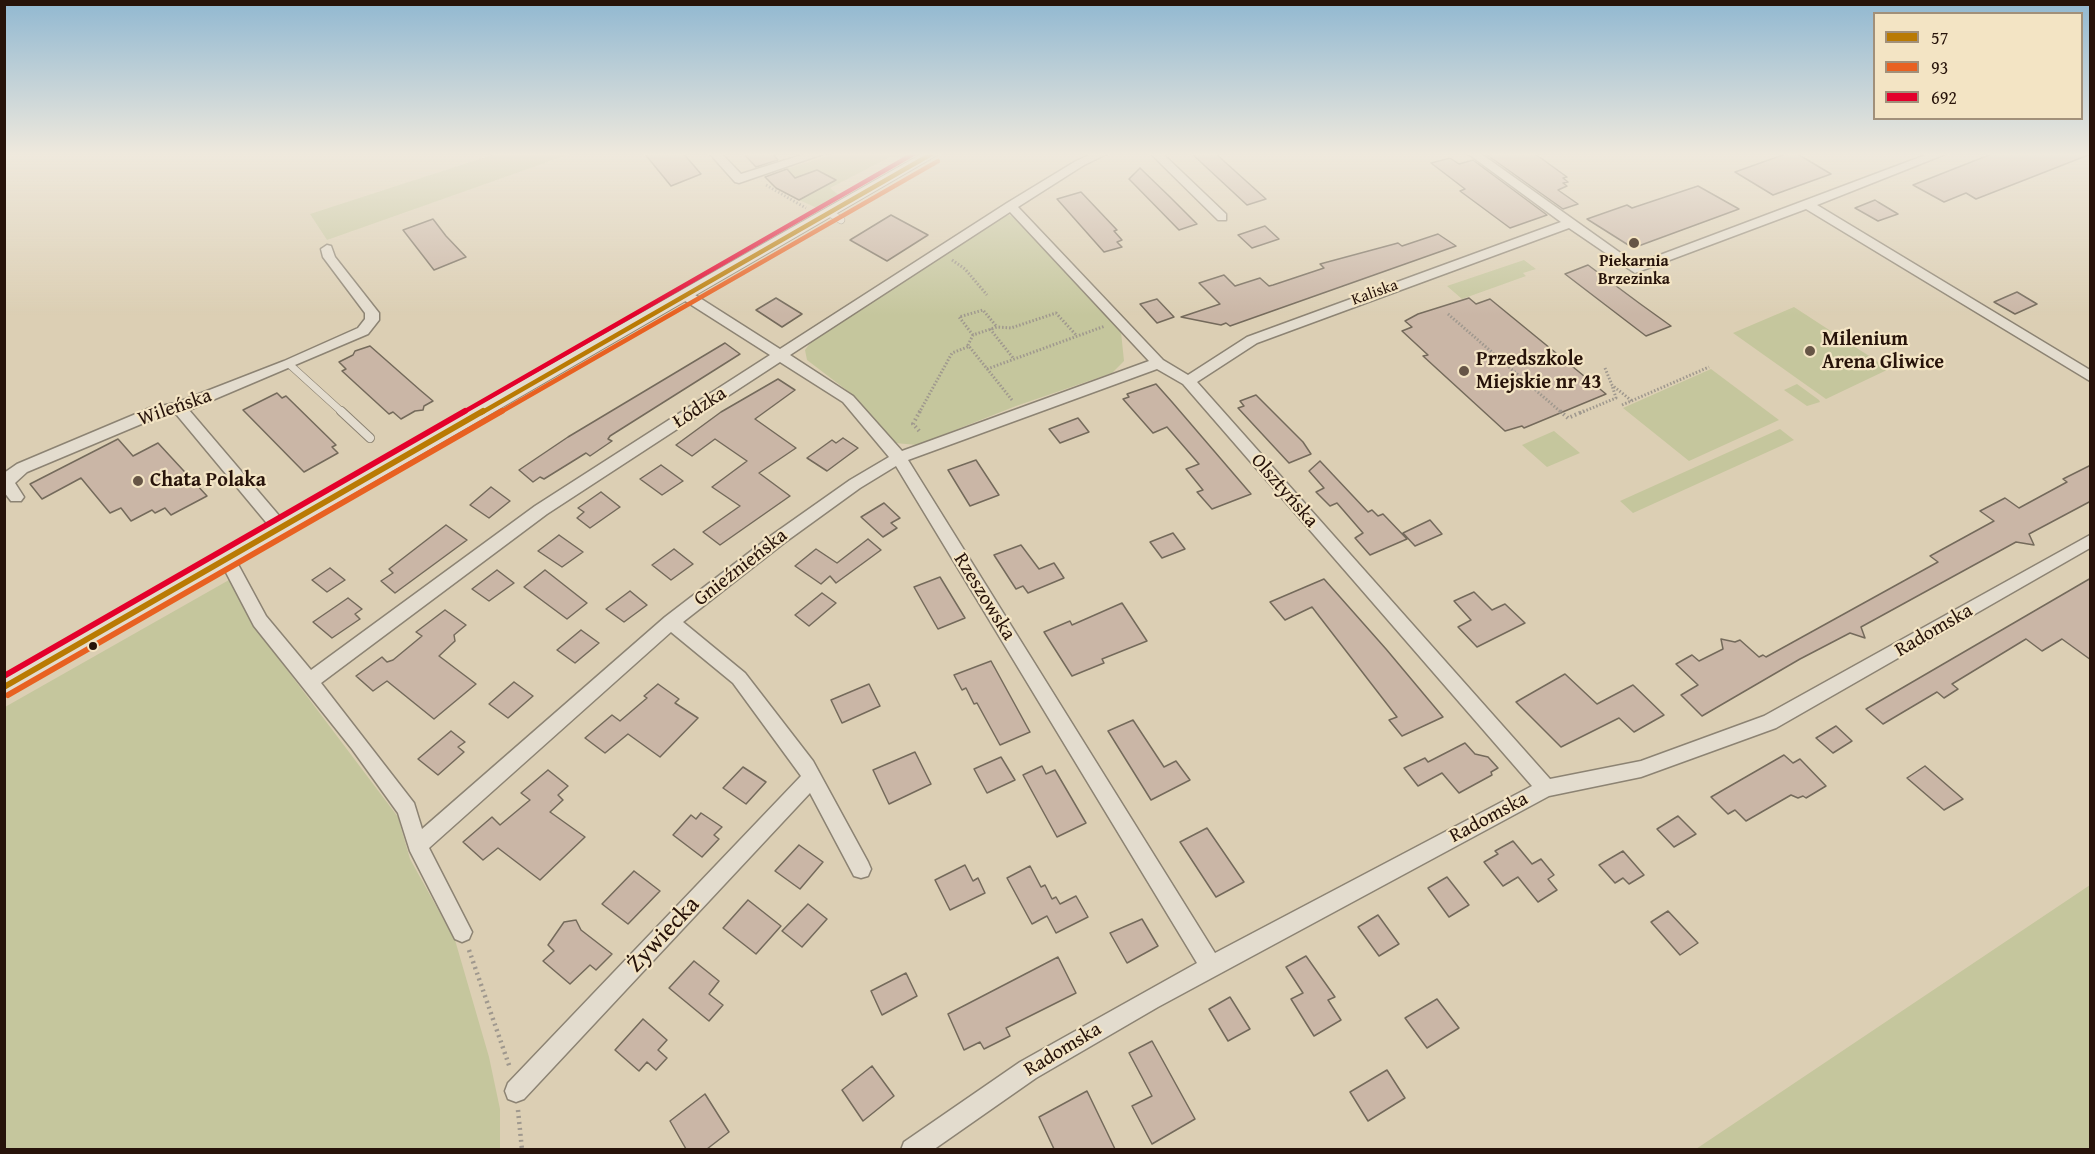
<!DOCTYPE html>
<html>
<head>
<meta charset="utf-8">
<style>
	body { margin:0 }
	#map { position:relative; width:2095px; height:1154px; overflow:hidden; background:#dccfb4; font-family:"Gentium Book Plus",serif }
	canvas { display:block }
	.frame { position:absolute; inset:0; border:6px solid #27130a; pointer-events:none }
	.legend { position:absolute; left:1873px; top:12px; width:210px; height:108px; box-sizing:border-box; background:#f3e4c4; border:2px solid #a1907a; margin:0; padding:8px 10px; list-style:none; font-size:18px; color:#27130a }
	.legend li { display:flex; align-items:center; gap:12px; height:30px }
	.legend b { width:30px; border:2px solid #a1907a }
</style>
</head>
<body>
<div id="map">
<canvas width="2095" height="1154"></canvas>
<div class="frame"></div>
<ul class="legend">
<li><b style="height:8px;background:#b97a03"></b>57</li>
<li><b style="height:8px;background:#e86121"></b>93</li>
<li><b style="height:8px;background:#e4002b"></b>692</li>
</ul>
</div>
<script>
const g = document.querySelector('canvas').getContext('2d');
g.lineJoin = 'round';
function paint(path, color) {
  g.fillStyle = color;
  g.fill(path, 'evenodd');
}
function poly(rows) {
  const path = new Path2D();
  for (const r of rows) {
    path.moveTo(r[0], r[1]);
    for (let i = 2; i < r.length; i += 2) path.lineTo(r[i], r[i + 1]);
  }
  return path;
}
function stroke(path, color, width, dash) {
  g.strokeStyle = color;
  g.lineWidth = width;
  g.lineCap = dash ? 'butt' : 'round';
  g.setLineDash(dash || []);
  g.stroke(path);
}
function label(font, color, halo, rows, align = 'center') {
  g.font = font + ' "Gentium Book Plus",serif';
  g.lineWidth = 4.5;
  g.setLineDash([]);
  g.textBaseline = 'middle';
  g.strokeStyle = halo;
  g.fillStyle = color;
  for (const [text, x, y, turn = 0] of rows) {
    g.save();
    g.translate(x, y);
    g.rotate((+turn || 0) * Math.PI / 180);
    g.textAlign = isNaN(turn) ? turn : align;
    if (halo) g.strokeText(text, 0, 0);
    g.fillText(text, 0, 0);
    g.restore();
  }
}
const green = poly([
	[498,153,573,153,327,240,310,214],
	[837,153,911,153,904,158,890,157,830,188,840,196,817,208,799,200,834,181,817,170,771,186,770,176,779,171],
	[1009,215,1017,218,1121,332,1124,361,1112,373,1016,406,917,445,895,443,853,395,807,360,805,350,811,342,1002,217],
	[1524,260,1536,269,1523,273,1526,276,1462,299,1447,286],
	[1794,307,1889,369,1826,399,1733,333],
	[1711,369,1779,420,1689,461,1623,408],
	[1797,384,1819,400,1820,402,1807,406,1784,390],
	[1780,429,1794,440,1633,513,1620,501],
	[1554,431,1580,453,1547,467,1522,445],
	[229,580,251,622,398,817,410,859,455,940,489,1057,500,1109,500,1149,5,1150,5,707],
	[2090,885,2090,1149,1696,1149]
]);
const building = poly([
	[644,153,683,153,701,174,671,186,644,153],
	[743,153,772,153,778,160,756,167,743,153],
	[1191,153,1215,153,1266,199,1247,205,1191,153],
	[1493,153,1534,153,1567,177,1563,178,1568,182,1563,183,1567,186,1558,190,1578,204,1563,209,1487,155,1493,153],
	[1788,153,1796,153,1831,174,1773,195,1735,172,1788,153],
	[1994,153,2090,153,2091,154,1976,199,1966,193,1944,202,1913,185,1994,153],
	[1450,158,1459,164,1473,160,1547,215,1510,228,1460,191,1465,189,1431,163,1450,158],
	[1140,168,1170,197,1197,224,1179,230,1129,179,1140,168],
	[787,169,795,178,817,170,836,180,799,200,776,188,765,177,787,169],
	[1698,186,1739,209,1633,248,1587,219,1627,205,1632,208,1698,186],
	[1081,192,1117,230,1114,231,1122,240,1117,242,1122,247,1104,252,1057,199,1081,192],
	[1875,200,1878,202,1898,214,1878,221,1855,208,1875,200],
	[891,215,928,235,887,261,850,240,891,215],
	[433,219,446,236,466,257,434,270,403,230,433,219],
	[1265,226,1279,239,1252,248,1238,235,1265,226],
	[1438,234,1456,246,1230,326,1226,323,1221,325,1181,317,1220,304,1199,283,1224,275,1235,286,1260,278,1269,286,1273,285,1324,268,1320,264,1398,243,1402,246,1438,234],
	[1588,265,1639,303,1671,326,1646,336,1565,274,1588,265],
	[2017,292,2037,304,2015,314,1994,302,2017,292],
	[776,298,802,314,782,327,756,310,776,298],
	[1469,298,1476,304,1490,299,1606,394,1524,428,1522,426,1505,431,1423,356,1428,355,1402,331,1412,327,1405,321,1418,314,1469,298],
	[1157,299,1174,317,1157,323,1140,304,1157,299],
	[725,343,740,354,610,436,608,439,612,441,590,456,586,453,544,479,540,477,533,482,519,470,568,437,725,343],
	[370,346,420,390,433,401,424,406,423,410,415,411,401,419,393,412,389,414,342,371,346,369,339,362,353,355,355,351,370,346],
	[778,379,795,390,755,419,796,448,759,473,790,496,720,545,703,532,740,506,712,487,747,461,715,439,692,456,676,445,721,412,778,379],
	[1156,384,1172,402,1251,494,1212,509,1197,492,1203,490,1186,469,1199,464,1167,427,1153,433,1123,399,1129,397,1127,394,1156,384],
	[277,393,282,398,286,396,336,445,332,447,338,453,304,472,243,410,277,393],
	[1256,395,1303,442,1311,454,1289,463,1238,408,1244,406,1240,401,1256,395],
	[1078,418,1089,432,1060,443,1049,429,1078,418],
	[843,438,858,448,827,471,807,458,832,440,836,443,843,438],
	[118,439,133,456,158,443,207,496,171,515,165,508,155,513,152,510,131,521,121,508,110,513,81,478,42,499,30,484,118,439],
	[976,460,999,495,970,506,948,470,976,460],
	[1320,461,1368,512,1372,510,1378,516,1383,514,1407,539,1370,555,1355,538,1363,533,1337,503,1330,506,1316,492,1324,488,1309,471,1320,461],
	[661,465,683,481,662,495,640,479,661,465],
	[2091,465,2091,501,2029,534,2034,545,2016,542,1861,627,1865,638,1850,633,1800,659,1702,716,1681,695,1698,685,1676,664,1692,655,1699,661,1723,649,1721,639,1735,642,1740,640,1759,657,1763,655,1766,657,1938,562,1930,556,1994,521,1980,511,2005,498,2019,508,2067,482,2063,479,2091,465],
	[491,487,510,501,489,518,470,505,491,487],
	[601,492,620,507,590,528,577,518,584,512,578,508,601,492],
	[884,503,900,518,891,523,897,528,883,537,861,517,884,503],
	[1430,520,1442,534,1415,546,1403,533,1430,520],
	[446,525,467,540,395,593,381,581,393,573,389,569,446,525],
	[1173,533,1185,549,1162,558,1150,542,1173,533],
	[559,535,583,552,562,567,538,551,559,535],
	[868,539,881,550,836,583,830,576,821,584,795,566,816,549,837,563,868,539],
	[1021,545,1039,569,1054,563,1064,578,1028,593,1023,586,1016,589,994,555,1021,545],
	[674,549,693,564,671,580,652,565,674,549],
	[330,568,345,580,327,592,312,580,330,568],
	[497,570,514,583,489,601,472,589,497,570],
	[545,570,587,603,567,619,524,587,545,570],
	[940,577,965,618,938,629,914,587,940,577],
	[2091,578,2091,660,2062,639,2042,651,2026,639,1952,684,1958,689,1944,698,1937,692,1883,724,1866,709,2091,578],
	[1324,579,1386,649,1443,717,1402,736,1389,720,1397,717,1312,607,1285,620,1270,602,1324,579],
	[630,591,647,605,624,622,606,609,630,591],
	[1474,592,1492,610,1505,604,1525,623,1477,647,1458,627,1471,620,1454,601,1474,592],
	[822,593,836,603,809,626,795,615,822,593],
	[348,598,362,609,355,614,360,619,332,638,313,622,348,598],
	[1122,603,1147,641,1102,659,1104,663,1072,676,1044,632,1070,621,1072,625,1122,603],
	[445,610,466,625,454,635,455,641,439,656,476,684,434,719,387,681,373,691,356,676,382,657,387,662,393,660,422,636,416,632,445,610],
	[581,630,599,643,575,663,557,650,581,630],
	[991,661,1030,732,1000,745,977,703,974,704,966,688,962,690,954,675,991,661],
	[1565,674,1597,704,1633,685,1664,715,1634,732,1619,718,1561,747,1516,702,1565,674],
	[514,682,533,696,508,718,489,704,514,682],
	[658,684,679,699,675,703,698,718,660,757,628,734,605,753,585,738,612,715,620,721,647,698,644,696,658,684],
	[869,684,880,706,842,723,831,700,869,684],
	[1133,720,1164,767,1176,761,1190,780,1151,800,1108,731,1133,720],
	[1836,726,1852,741,1833,753,1816,738,1836,726],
	[451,731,465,742,458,747,464,752,438,775,418,759,451,731],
	[1465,743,1475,754,1488,757,1498,768,1491,772,1492,775,1459,793,1442,773,1418,786,1404,768,1425,758,1428,762,1465,743],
	[915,752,931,784,889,804,873,770,915,752],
	[1784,755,1793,763,1800,759,1826,786,1806,798,1803,796,1798,798,1791,795,1746,821,1735,810,1728,814,1711,797,1784,755],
	[1001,757,1015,780,987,793,974,769,1001,757],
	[1042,766,1046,774,1055,770,1086,823,1057,837,1023,775,1042,766],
	[1925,766,1963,799,1944,810,1907,778,1925,766],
	[743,767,766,782,746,804,723,788,743,767],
	[548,770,568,786,558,795,563,800,550,812,585,837,540,880,498,848,483,860,463,842,492,817,500,825,530,800,521,793,548,770],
	[701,813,722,827,714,835,719,839,702,857,673,835,691,815,696,819,701,813],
	[1678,816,1696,834,1674,847,1657,829,1678,816],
	[1207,828,1244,882,1216,897,1180,842,1207,828],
	[1513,841,1532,864,1541,859,1554,875,1548,879,1557,890,1538,902,1518,877,1503,886,1484,862,1498,854,1495,851,1513,841],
	[799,845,823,862,800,889,775,871,799,845],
	[1623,851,1644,875,1629,884,1623,878,1615,883,1599,865,1623,851],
	[965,865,973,881,978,878,985,893,950,910,935,880,965,865],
	[1030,866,1041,887,1045,885,1052,899,1056,897,1060,904,1076,896,1088,917,1056,933,1047,916,1032,924,1007,878,1030,866],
	[634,871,660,891,628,924,602,904,634,871],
	[1447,877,1469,905,1449,917,1428,888,1447,877],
	[748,900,781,926,756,954,723,928,748,900],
	[808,904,827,919,802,947,782,931,808,904],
	[1668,911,1698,943,1680,955,1651,922,1668,911],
	[1378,915,1399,944,1379,956,1358,927,1378,915],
	[1142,919,1158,946,1127,963,1110,933,1142,919],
	[576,920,581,930,612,954,596,970,590,965,570,984,543,961,554,951,548,945,564,922,576,920],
	[1306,956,1335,997,1328,1000,1341,1020,1314,1036,1291,999,1303,993,1286,967,1306,956],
	[1058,957,1076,993,1006,1028,1010,1036,984,1049,980,1042,964,1050,948,1014,1058,957],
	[694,961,719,981,709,994,723,1005,709,1021,669,988,694,961],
	[906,973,917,996,882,1015,871,991,906,973],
	[1230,997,1250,1029,1228,1041,1209,1009,1230,997],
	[1437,999,1459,1028,1427,1048,1405,1018,1437,999],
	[643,1019,667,1040,658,1050,667,1058,656,1070,647,1062,639,1071,615,1050,643,1019],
	[1152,1041,1195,1119,1152,1144,1132,1106,1152,1096,1129,1053,1152,1041],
	[872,1066,894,1096,863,1121,842,1090,872,1066],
	[1387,1070,1405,1098,1368,1121,1350,1092,1387,1070],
	[1087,1091,1115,1149,1054,1149,1039,1117,1087,1091],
	[705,1094,729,1132,707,1149,686,1149,670,1121,705,1094]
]);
const pathFar2 = poly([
	[766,185,806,208],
	[952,260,965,269,987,295],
	[1448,314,1562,413],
	[990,329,1014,359],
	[973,335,959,317,983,310,997,327],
	[1605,368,1612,385,1632,401],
	[987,369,1105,326],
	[1012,400,968,345,973,335,997,327,1011,328,1056,313,1077,336],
	[1622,405,1709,367],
	[919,413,952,353,970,346],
	[1580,413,1616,398,1612,385]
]);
const pathFar1 = poly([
	[920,411,913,424,921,433],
	[1560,411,1568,418,1584,411]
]);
const path = poly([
	[469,950,510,1068],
	[518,1110,522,1150]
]);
const serviceFar1 = poly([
	[830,213,841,220],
	[289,364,343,413]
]);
const service = poly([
	[341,411,370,438]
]);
const minor = poly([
	[709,153,721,153,741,174,808,153,826,153,739,183,735,182,709,153],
	[1093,153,1109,153,1084,165,1018,207,1163,360,1188,375,1247,337,1561,222,1467,153,1480,153,1636,264,1931,153,1948,153,1817,205,2090,370,2090,381,1806,209,1635,273,1569,228,1257,343,1197,382,1550,779,1641,761,1764,716,2090,535,2090,548,1776,728,1641,777,1549,796,1158,1007,1036,1078,933,1150,901,1150,904,1142,1020,1062,1197,963,896,466,860,488,784,543,683,622,745,673,813,761,868,862,871,869,868,876,861,878,854,876,810,793,524,1099,516,1102,508,1099,505,1091,508,1083,801,776,733,683,671,632,429,848,472,932,469,939,462,942,455,939,410,851,398,813,352,749,254,626,219,559,221,555,233,555,266,616,311,670,535,506,770,355,682,299,682,293,692,293,780,349,1007,203,1076,161,1093,153],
	[1010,212,1149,361,902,451,853,396,790,355,1010,212],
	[780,362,843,402,889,457,850,480,772,535,665,617,422,829,414,803,321,683,547,514,780,362],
	[1157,369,1183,384,1532,786,1215,953,908,460,1157,369],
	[1150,153,1162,153,1226,214,1226,220,1218,220,1150,153],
	[327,245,331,246,335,257,379,313,379,320,368,334,189,410,287,525,289,529,287,533,275,533,176,414,158,417,27,472,15,483,24,497,21,501,11,501,4,492,4,473,17,464,150,408,176,403,284,361,358,328,365,319,365,313,323,257,321,249,327,245]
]);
const tertiary = poly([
	[923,153,941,153,4,696,4,675,923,153]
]);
const bus1Far1 = poly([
	[481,413,933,153]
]);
const bus1 = poly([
	[4,687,483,411]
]);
const bus2Far1 = poly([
	[499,413,938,161]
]);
const bus2 = poly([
	[8,695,502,411]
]);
const bus3Far1 = poly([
	[462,413,915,153]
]);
const bus3 = poly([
	[4,676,465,411]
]);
const markers = [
	[1634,243,6,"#665546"],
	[1810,351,6,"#665546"],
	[1464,371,6,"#665546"],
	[138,481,6,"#665546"],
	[93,646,5,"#27130a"]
];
const farPoinames = [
	["Piekarnia",1634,262],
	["Brzezinka",1634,280]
];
const farStreetnames = [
	["Kaliska",1375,293,-20]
];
const poiNames = [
	["Milenium",1822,340],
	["Arena Gliwice",1822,363],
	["Przedszkole",1476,360],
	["Miejskie nr 43",1476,383],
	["Chata Polaka",150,481]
];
const streetNames = [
	["Wileńska",175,408,-19],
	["Łódzka",700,408,-33],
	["Olsztyńska",1284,491,49],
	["Gnieźnieńska",741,568,-38],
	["Rzeszowska",984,597,58],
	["Radomska",1934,631,-30],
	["Radomska",1489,818,-28],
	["Radomska",1063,1050,-31]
];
const nearStreetnames = [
	["Żywiecka",664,935,-47]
];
paint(green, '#c5c69d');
paint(building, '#cab6a6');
stroke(building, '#746a5b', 1.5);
stroke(serviceFar1, '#8c8373', 8);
stroke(service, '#8c8373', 10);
stroke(minor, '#8c8373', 3);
stroke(tertiary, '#8c8373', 2);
stroke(pathFar2, '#9f988e', 3, [1.5, 2]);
stroke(pathFar1, '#9f988e', 4, [1.5, 3]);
stroke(path, '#9f988e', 4.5, [2, 4]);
stroke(serviceFar1, '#e3dcce', 7);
stroke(service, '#e3dcce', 8);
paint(minor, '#e3dcce');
paint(tertiary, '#e3dcce');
stroke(bus1Far1, '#b97a03', 4.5);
stroke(bus1, '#b97a03', 6);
stroke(bus2Far1, '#e86121', 4.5);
stroke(bus2, '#e86121', 6);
stroke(bus3Far1, '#e4002b', 4.5);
stroke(bus3, '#e4002b', 6);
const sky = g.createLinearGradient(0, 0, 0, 315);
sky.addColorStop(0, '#91b8d1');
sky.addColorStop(0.49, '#efe9dd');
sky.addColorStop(1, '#efe9dd00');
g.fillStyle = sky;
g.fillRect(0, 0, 2095, 315);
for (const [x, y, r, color] of markers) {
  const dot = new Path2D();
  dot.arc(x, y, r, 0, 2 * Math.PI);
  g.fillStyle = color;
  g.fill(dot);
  stroke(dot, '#f3e4c4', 2);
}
label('bold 16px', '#27130a', '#f3e4c4', farPoinames);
label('16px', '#27130a', '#f3e4c4', farStreetnames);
label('bold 20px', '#27130a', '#f3e4c4', poiNames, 'left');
label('20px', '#27130a', '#f3e4c4', streetNames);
label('24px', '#27130a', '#f3e4c4', nearStreetnames);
</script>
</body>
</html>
